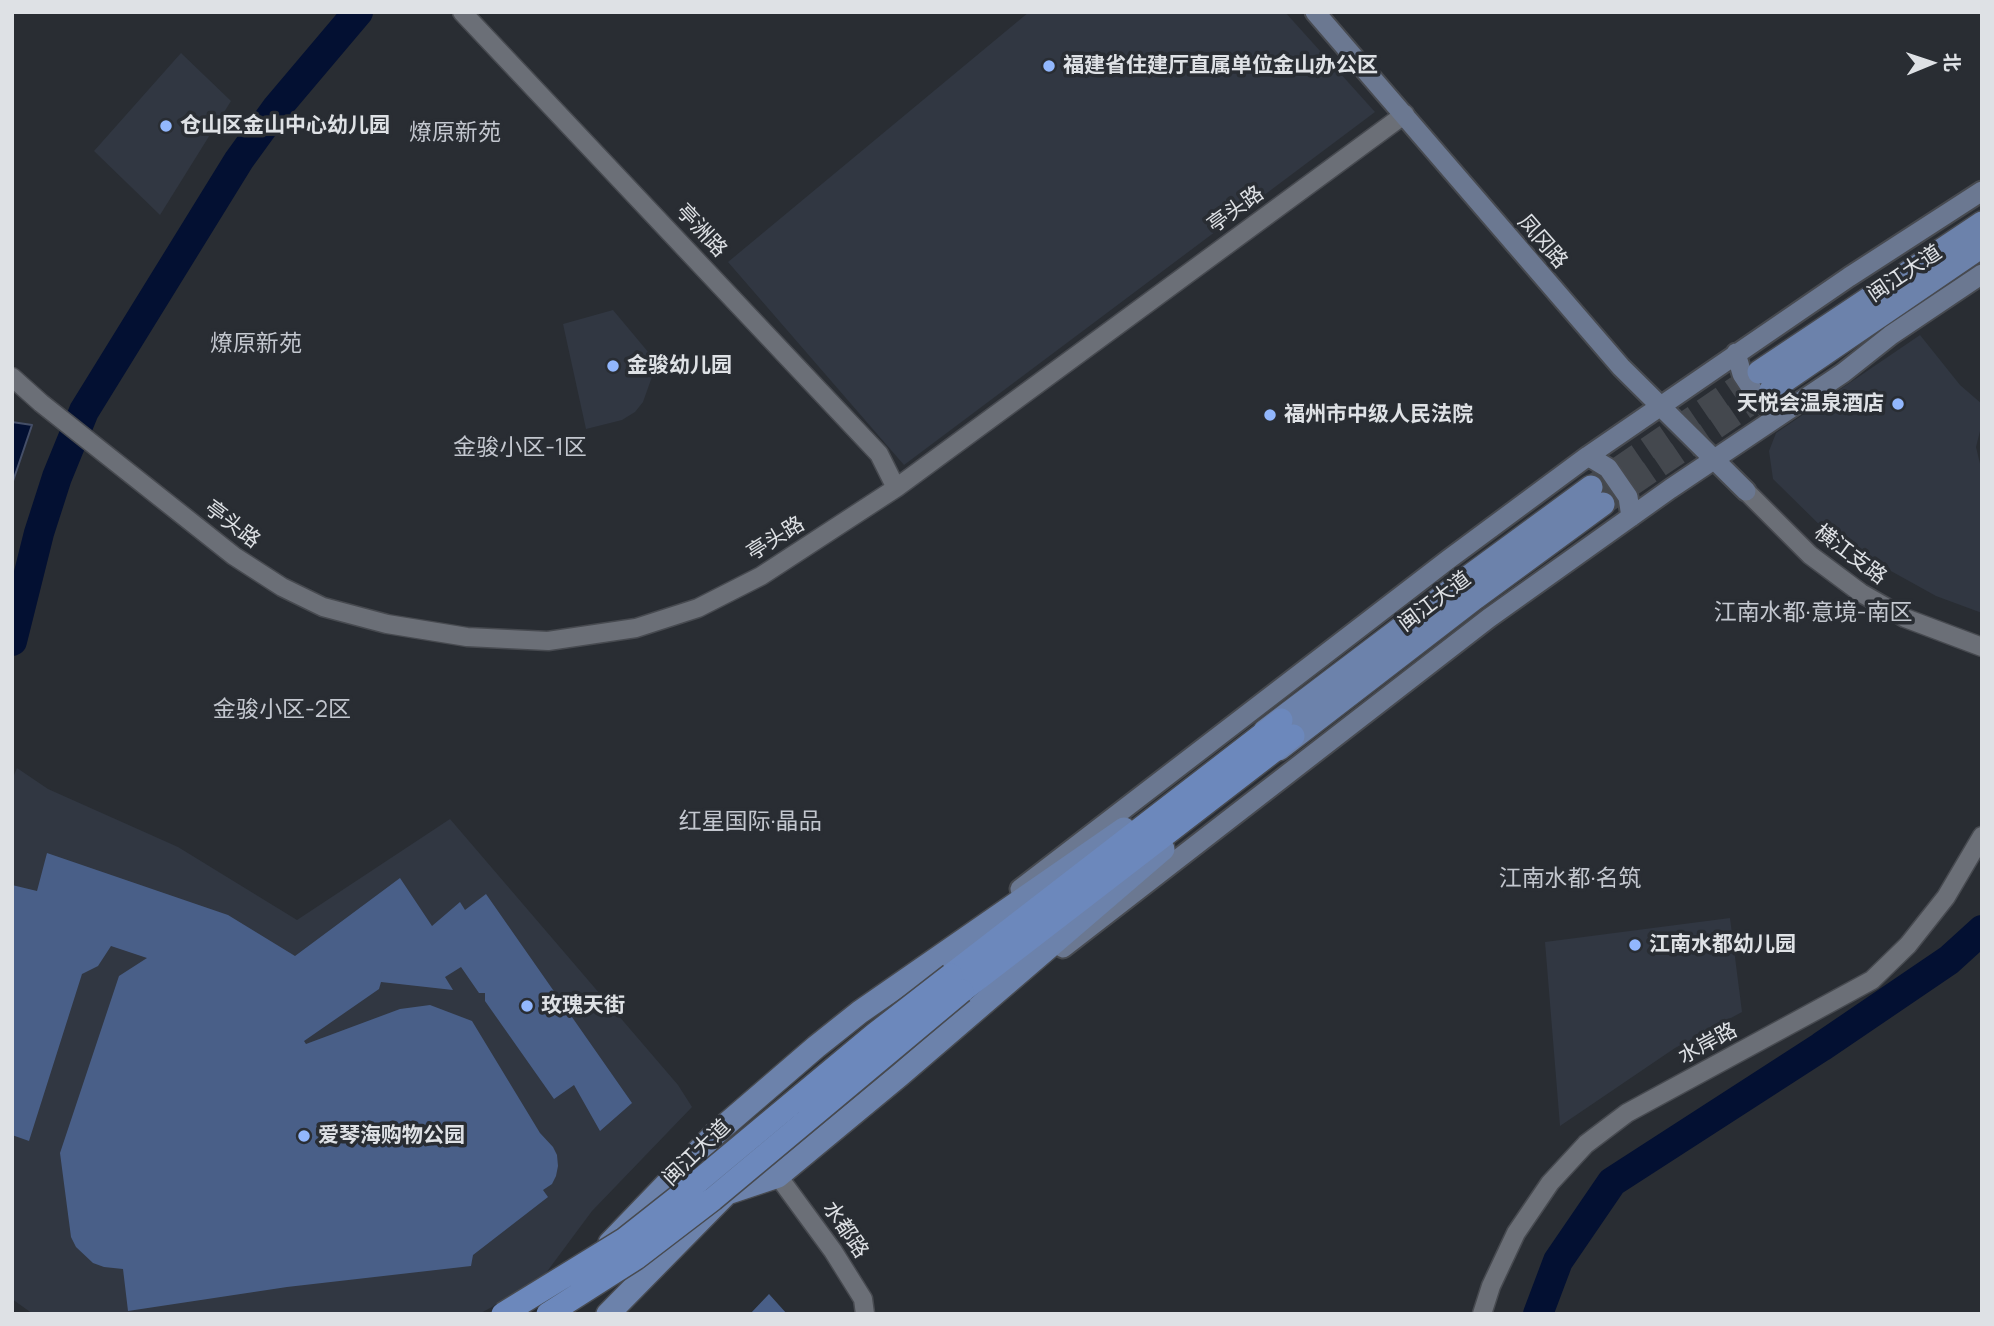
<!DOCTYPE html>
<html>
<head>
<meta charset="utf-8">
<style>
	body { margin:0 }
	#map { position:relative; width:1994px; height:1326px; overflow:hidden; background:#292d33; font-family:Manrope,"Noto Sans SC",sans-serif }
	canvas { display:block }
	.frame { position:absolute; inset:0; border:14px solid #dee1e5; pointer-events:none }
	.north { position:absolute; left:1896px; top:28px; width:70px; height:70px; -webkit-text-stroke:5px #292d33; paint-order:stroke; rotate:88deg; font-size:19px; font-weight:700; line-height:28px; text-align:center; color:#dee1e5 }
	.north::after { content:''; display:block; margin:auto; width:24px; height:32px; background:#dee1e5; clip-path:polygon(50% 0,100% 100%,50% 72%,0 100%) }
</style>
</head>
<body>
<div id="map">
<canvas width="1994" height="1326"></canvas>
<div class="frame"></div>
<div class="north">北</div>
</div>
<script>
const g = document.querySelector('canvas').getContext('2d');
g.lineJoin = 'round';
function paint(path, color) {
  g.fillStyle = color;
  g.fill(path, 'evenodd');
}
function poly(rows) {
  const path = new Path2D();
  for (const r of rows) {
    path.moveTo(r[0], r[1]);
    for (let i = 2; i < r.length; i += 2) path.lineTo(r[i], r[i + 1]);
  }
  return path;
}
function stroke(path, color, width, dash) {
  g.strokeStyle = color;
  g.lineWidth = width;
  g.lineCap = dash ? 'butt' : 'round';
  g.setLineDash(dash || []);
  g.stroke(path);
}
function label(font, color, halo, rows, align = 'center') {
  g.font = font + ' Manrope,"Noto Sans SC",sans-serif';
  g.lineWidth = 7;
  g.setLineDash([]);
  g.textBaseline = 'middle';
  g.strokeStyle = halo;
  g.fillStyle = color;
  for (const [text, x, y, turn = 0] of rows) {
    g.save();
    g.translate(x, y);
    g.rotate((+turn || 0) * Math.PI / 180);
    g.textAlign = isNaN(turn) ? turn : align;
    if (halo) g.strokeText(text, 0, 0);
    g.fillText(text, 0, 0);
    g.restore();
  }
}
const built = poly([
	[1029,12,1285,12,1375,112,904,465,728,262],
	[181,53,231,101,160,215,94,151],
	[613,310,654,359,653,374,643,402,635,412,622,420,586,429,563,324],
	[1920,335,1960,385,1982,404,1982,423,1976,447,1982,472,1982,613,1936,596,1835,540,1773,479,1769,451,1776,433],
	[17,768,48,789,178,847,297,920,450,819,678,1085,692,1107,592,1211,540,1281,479,1314,33,1314,12,1299,12,780],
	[1730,918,1742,1012,1675,1048,1560,1126,1545,942]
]);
const water = poly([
	[12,422,32,425,12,484,12,422]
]);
const river = poly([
	[12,641,39,533,57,477,84,411,239,160,276,109,358,12],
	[1538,1314,1558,1261,1612,1182,1821,1047,1949,960,1982,930]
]);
const building = poly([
	[47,853,228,915,295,956,400,878,432,926,460,902,465,910,486,894,632,1103,600,1131,574,1085,554,1099,485,1001,485,993,479,993,461,967,445,977,453,990,381,982,379,989,304,1041,306,1044,400,1009,430,1005,472,1021,540,1133,553,1147,557,1155,558,1166,556,1176,552,1184,543,1190,548,1197,473,1255,471,1266,287,1287,128,1311,123,1269,104,1267,93,1263,76,1247,71,1237,60,1153,119,976,147,958,111,946,98,966,82,974,29,1141,12,1135,12,885,37,891],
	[769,1294,787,1314,750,1314]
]);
const primaryTunnel = poly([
	[1591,487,1759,372],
	[1603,504,1771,390]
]);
const tertiary = poly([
	[462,12,879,454,896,488],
	[12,377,41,403,234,556,282,587,323,607,387,624,467,637,548,641,636,628,698,608,761,576,896,488,1405,114],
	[1746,491,1810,555,1861,593,1905,618,1982,647],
	[778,1176,833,1251,863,1299,865,1314],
	[1482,1314,1491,1286,1516,1233,1550,1183,1586,1144,1627,1113,1872,980,1908,945,1946,897,1982,836]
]);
const secondary = poly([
	[1315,12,1621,367,1746,491],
	[1736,353,1742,374,1761,403,1780,415],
	[1588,456,1608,468,1628,497,1631,517],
	[1020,889,1449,559,1588,456,1849,277,1982,191],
	[1063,948,1489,618,1670,489,1843,373,1891,335,1982,274]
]);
const primary = poly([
	[1759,372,1982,223],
	[1771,390,1982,246],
	[1265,731,1463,581,1591,487],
	[1279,749,1475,598,1603,504],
	[610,1243,715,1134,816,1047,860,1012,1124,829],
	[608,1314,727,1193,778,1176,900,1075,1163,849]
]);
const trunk = poly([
	[951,975,1281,720],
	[962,991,1293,736]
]);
const trunkBridge = poly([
	[503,1314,625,1239,701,1179,875,1034,951,975],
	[548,1314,636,1258,713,1199,962,991]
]);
const markers = [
	[1049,66,7,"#92b7fd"],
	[166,126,7,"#92b7fd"],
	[613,366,7,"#92b7fd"],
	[1898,404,7,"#92b7fd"],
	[1270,415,7,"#92b7fd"],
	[1635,945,7,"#92b7fd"],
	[527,1006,7,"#92b7fd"],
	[304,1136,7,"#92b7fd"]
];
const poiNames = [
	["福建省住建厅直属单位金山办公区",1063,66],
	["仓山区金山中心幼儿园",180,126],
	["金骏幼儿园",627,366],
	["天悦会温泉酒店",1884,404,"right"],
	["福州市中级人民法院",1284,415],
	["江南水都幼儿园",1649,945],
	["玫瑰天街",541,1006],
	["爱琴海购物公园",318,1136]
];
const streetNames = [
	["亭头路",1236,210,-36],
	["亭洲路",701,231,47],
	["凤冈路",1542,242,49],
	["闽江大道",1905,274,-34],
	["亭头路",232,525,37],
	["亭头路",776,539,-32],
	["横江支路",1850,555,37],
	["闽江大道",1435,602,-37],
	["水岸路",1708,1044,-28],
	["闽江大道",697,1153,-44],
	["水都路",845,1230,56]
];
const neighbourhoodNames = [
	["燎原新苑",455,134],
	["燎原新苑",256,345],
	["金骏小区-1区",520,449],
	["江南水都·意境-南区",1813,614],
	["金骏小区-2区",282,711],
	["红星国际·晶品",750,823],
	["江南水都·名筑",1570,880]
];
paint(built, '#313742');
paint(water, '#031032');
stroke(water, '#454f68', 2);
stroke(river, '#031032', 30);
paint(building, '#495f88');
stroke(primaryTunnel, '#44484e', 23, [23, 11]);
stroke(tertiary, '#474a50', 21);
stroke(secondary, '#474a50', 23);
stroke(primary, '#474a50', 26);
stroke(trunk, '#474a50', 26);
stroke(tertiary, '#6b6f77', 18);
stroke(secondary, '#6b7891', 19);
stroke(primary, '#6c82ab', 23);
stroke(trunk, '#6c88bc', 23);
stroke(trunkBridge, '#474a50', 26, []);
stroke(trunkBridge, '#6c88bc', 23);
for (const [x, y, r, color] of markers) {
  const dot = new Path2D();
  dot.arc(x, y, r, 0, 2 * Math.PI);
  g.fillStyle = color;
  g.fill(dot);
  stroke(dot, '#292d33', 2.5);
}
label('bold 21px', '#dee1e5', '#292d33', poiNames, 'left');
label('21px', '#dee1e5', '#292d33', streetNames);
label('23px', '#c3c7cf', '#292d33', neighbourhoodNames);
</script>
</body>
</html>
